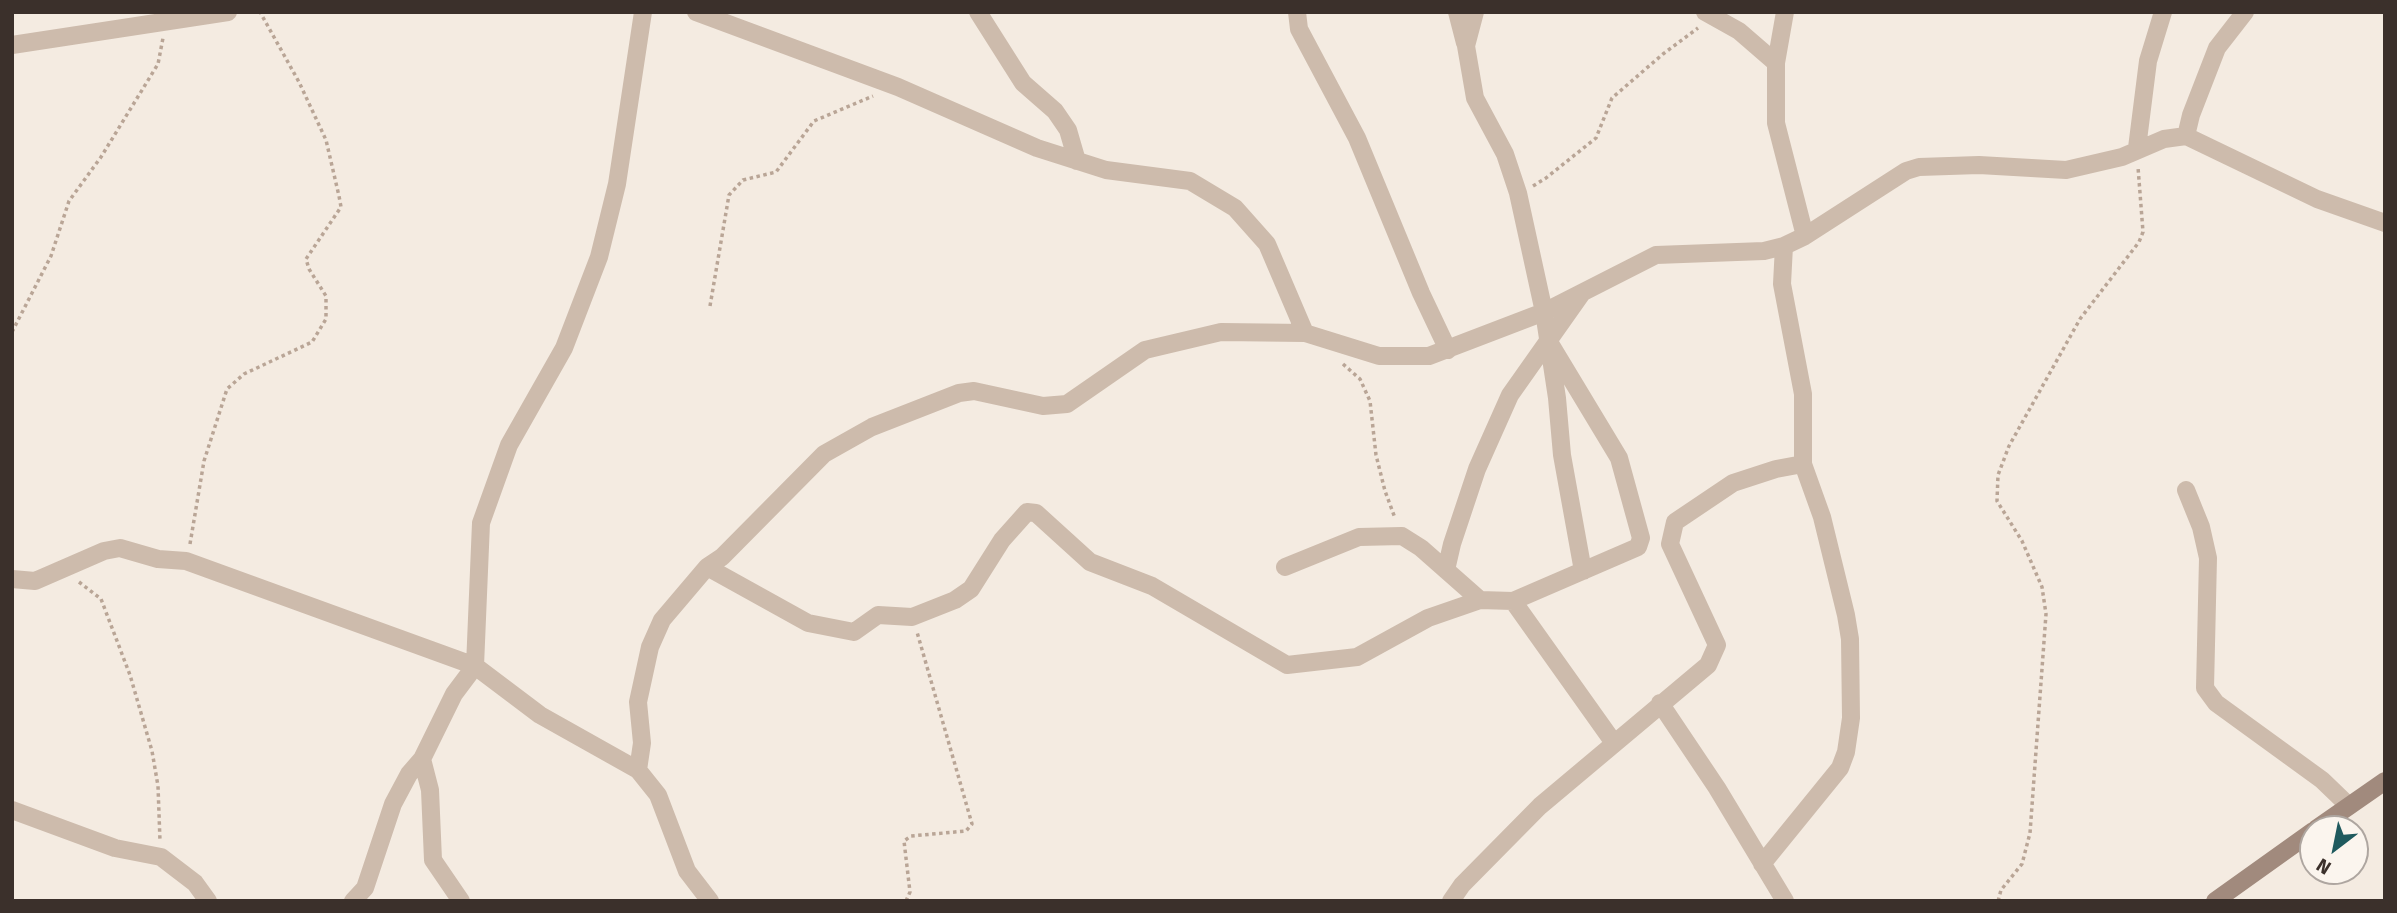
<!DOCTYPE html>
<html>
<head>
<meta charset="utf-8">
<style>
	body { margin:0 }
	#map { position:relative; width:2397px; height:913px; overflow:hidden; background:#f4ebe1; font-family:"Fira Sans",sans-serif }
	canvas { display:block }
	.frame { position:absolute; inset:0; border:14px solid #3b302b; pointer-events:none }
	.north { position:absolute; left:2299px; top:815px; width:70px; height:70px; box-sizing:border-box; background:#fbf5ee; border:2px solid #aea6a0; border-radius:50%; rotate:212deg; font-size:19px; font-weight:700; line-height:28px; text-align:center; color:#3b302b }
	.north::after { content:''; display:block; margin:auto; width:24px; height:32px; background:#1f5a5e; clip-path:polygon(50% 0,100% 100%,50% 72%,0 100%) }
</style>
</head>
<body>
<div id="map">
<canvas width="2397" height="913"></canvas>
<div class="frame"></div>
<div class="north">N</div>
</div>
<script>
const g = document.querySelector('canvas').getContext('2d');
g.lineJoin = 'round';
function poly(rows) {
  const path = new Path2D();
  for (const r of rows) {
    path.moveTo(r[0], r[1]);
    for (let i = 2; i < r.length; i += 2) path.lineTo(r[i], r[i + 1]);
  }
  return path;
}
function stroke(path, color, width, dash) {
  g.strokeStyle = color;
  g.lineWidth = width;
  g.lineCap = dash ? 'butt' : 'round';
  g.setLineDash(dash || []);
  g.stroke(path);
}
const path = poly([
	[1533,186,1546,178,1596,138,1612,98,1663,54,1698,28],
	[710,306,729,195,743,180,776,172,814,121,873,96],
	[12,332,51,256,69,201,101,157,158,64,163,38],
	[1343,364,1360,379,1370,401,1376,455,1385,491,1395,518],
	[190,544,204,461,227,389,244,374,312,342,326,319,326,296,309,269,306,259,341,207,339,196,326,140,299,82,260,12],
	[79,582,101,599,130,675,152,751,158,786,160,841],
	[906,901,910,892,904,841,911,836,966,831,972,824,917,632],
	[1998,901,2001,890,2022,864,2030,833,2046,614,2042,587,2022,541,1997,501,1998,475,2009,446,2080,319,2139,242,2143,232,2138,167]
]);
const street = poly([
	[696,12,898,87,1037,148,1106,170,1190,181,1235,208,1267,244,1305,333],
	[978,12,1023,83,1055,111,1068,130,1077,161],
	[1297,12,1299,29,1357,138,1421,293,1448,350],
	[1457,12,1465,43],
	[1475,12,1466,46,1475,98,1505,154,1518,193,1544,312,1557,398,1562,455,1583,571],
	[1705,12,1739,31,1776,63],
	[1785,12,1776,63,1776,123,1805,236],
	[12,45,228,12],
	[2186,136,2191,115,2217,48,2245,12],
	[2137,148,2148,61,2163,12],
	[2186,490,2201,527,2208,558,2205,688,2216,703,2322,780,2349,806],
	[707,567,722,557,824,454,872,427,959,393,974,391,1043,406,1067,404,1145,350,1221,332,1305,333,1379,356,1429,356,1544,312,1656,255,1764,251,1784,246,1805,236,1906,171,1919,167,1979,165,2066,170,2122,157,2164,139,2186,136,2317,199,2385,223],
	[1285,567,1359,537,1402,536,1421,548,1480,600],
	[1446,570,1452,544,1477,469,1510,395,1582,293],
	[12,579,35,581,104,551,120,548,158,559,186,561,475,666,540,715,638,770,658,795,687,871,710,901],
	[1513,601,1614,743],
	[1660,703,1717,788,1785,901],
	[422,759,430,790,433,860,461,901],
	[638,770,642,743,638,702,650,647,662,620,707,567,808,623,854,632,878,615,912,617,955,600,971,589,1002,540,1027,512,1036,513,1090,562,1152,586,1287,665,1357,657,1428,618,1480,600,1513,601,1638,547,1641,538,1619,458,1549,342],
	[12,810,115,848,161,857,195,883,208,901],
	[1762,864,1840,768,1846,752,1851,718,1850,639,1846,615,1822,517,1803,464,1803,394,1782,284,1784,246],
	[353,901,365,888,393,804,409,774,422,759,454,694,475,666,481,523,509,445,564,348,599,257,617,184,643,12],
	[1451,901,1462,885,1540,806,1708,665,1717,645,1670,544,1675,522,1733,483,1776,469,1803,464]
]);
const secondary = poly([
	[2316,829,2385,781],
	[2215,901,2313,831]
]);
stroke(path, '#b9a596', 3.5, [3.5, 3.5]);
stroke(street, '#cdbbac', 18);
stroke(secondary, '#a18a7d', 18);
</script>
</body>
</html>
